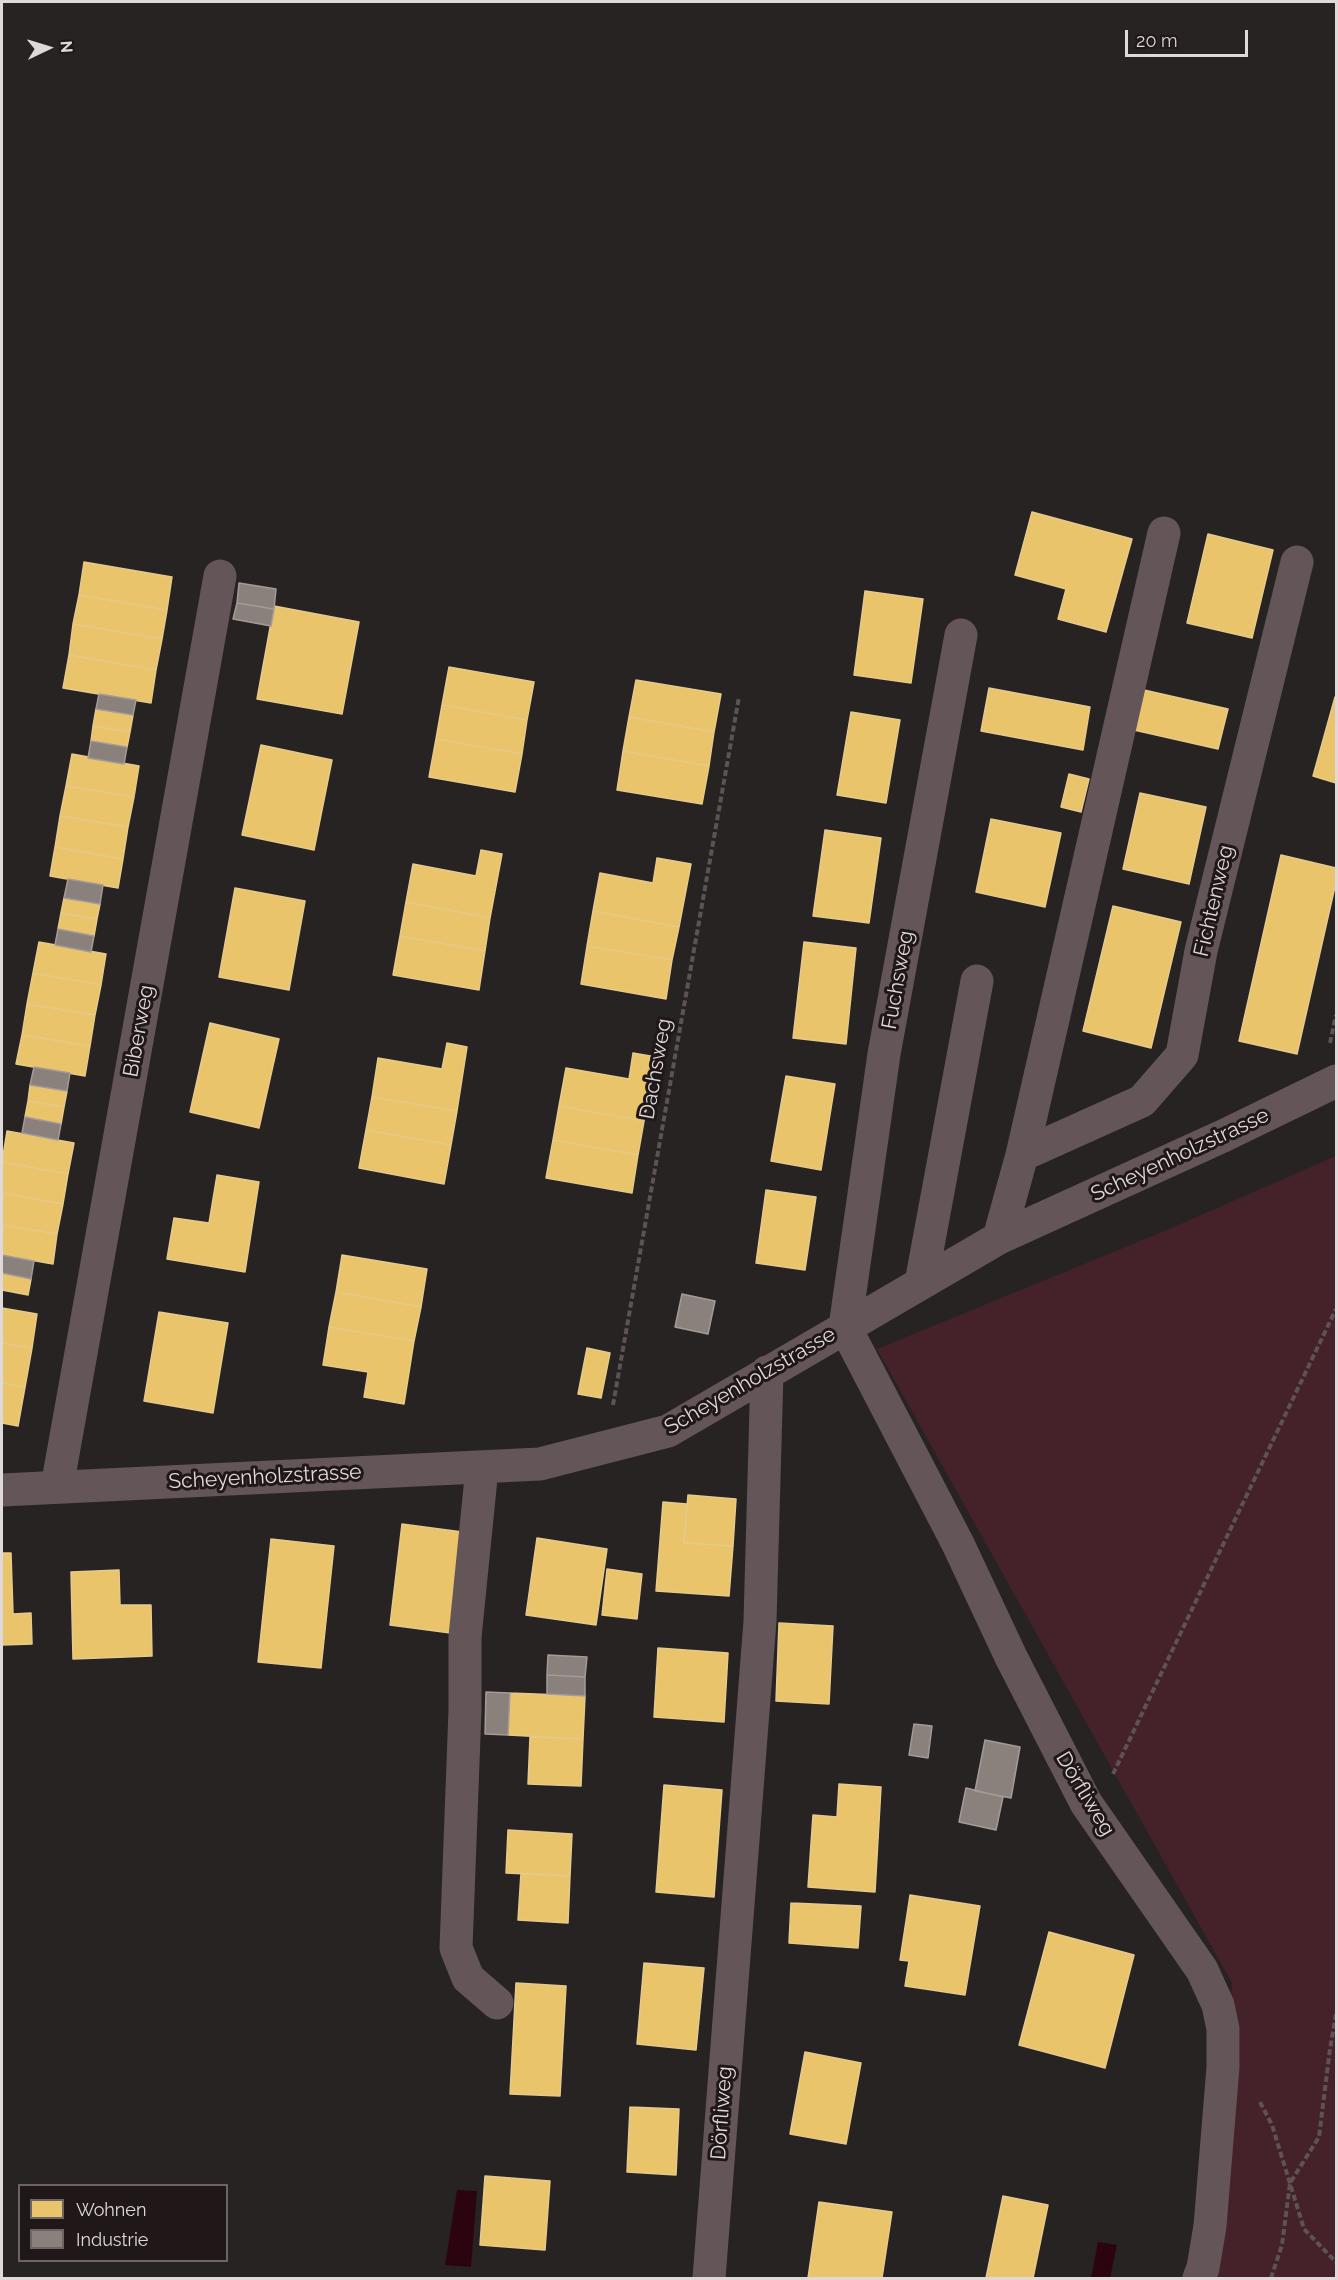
<!DOCTYPE html>
<html>
<head>
<meta charset="utf-8">
<style>
	body { margin:0 }
	#map { position:relative; width:1338px; height:2280px; overflow:hidden; background:#272323; font-family:Raleway,sans-serif }
	canvas { display:block }
	.frame { position:absolute; inset:0; border:3px solid #dfd9da; pointer-events:none }
	.legend { position:absolute; left:18px; top:2184px; width:210px; height:78px; box-sizing:border-box; background:#201719; border:2px solid #6c6566; margin:0; padding:8px 10px; list-style:none; font-size:18px; color:#dfd9da }
	.legend li { display:flex; align-items:center; gap:12px; height:30px }
	.legend b { width:30px; border:2px solid #6c6566 }
	.north { position:absolute; left:18px; top:18px; width:60px; height:60px; -webkit-text-stroke:4px #201719; paint-order:stroke; rotate:86deg; font-size:16px; font-weight:700; line-height:24px; text-align:center; color:#dfd9da }
	.north::after { content:''; display:block; margin:auto; width:21px; height:27px; background:#dfd9da; clip-path:polygon(50% 0,100% 100%,50% 72%,0 100%) }
	.scale { position:absolute; left:1125px; top:30px; width:123px; height:27px; box-sizing:border-box; border:3px solid #dfd9da; border-top:0; padding-left:8px; font-size:18px; line-height:21px; white-space:nowrap; color:#dfd9da; -webkit-text-stroke:4px #201719; paint-order:stroke }
</style>
</head>
<body>
<div id="map">
<canvas width="1338" height="2280"></canvas>
<div class="frame"></div>
<ul class="legend">
<li><b style="height:16px;background:#e9c46a"></b>Wohnen</li>
<li><b style="height:16px;background:#8a817c"></b>Industrie</li>
</ul>
<div class="north">N</div>
<div class="scale">20 m</div>
</div>
<script>
const g = document.querySelector('canvas').getContext('2d');
g.lineJoin = 'round';
function paint(path, color) {
  g.fillStyle = color;
  g.fill(path, 'evenodd');
}
function poly(rows) {
  const path = new Path2D();
  for (const r of rows) {
    path.moveTo(r[0], r[1]);
    for (let i = 2; i < r.length; i += 2) path.lineTo(r[i], r[i + 1]);
  }
  return path;
}
function stroke(path, color, width, dash) {
  g.strokeStyle = color;
  g.lineWidth = width;
  g.lineCap = dash ? 'butt' : 'round';
  g.setLineDash(dash || []);
  g.stroke(path);
}
function label(font, color, halo, rows, align = 'center') {
  g.font = font + ' Raleway,sans-serif';
  g.lineWidth = 6;
  g.setLineDash([]);
  g.textBaseline = 'middle';
  g.strokeStyle = halo;
  g.fillStyle = color;
  for (const [text, x, y, turn = 0] of rows) {
    g.save();
    g.translate(x, y);
    g.rotate((+turn || 0) * Math.PI / 180);
    g.textAlign = isNaN(turn) ? turn : align;
    if (halo) g.strokeText(text, 0, 0);
    g.fillText(text, 0, 0);
    g.restore();
  }
}
const green = poly([
	[1336,1156,1336,2278,1211,2278,1232,1983,877,1349,1167,1230]
]);
const water = poly([
	[457,2190,477,2191,471,2267,445,2265],
	[1098,2242,1117,2245,1110,2278,1091,2278]
]);
const homes = poly([
	[1032,512,1132,539,1106,632,1058,619,1066,589,1015,575,1032,512],
	[1208,534,1273,550,1252,638,1187,623,1208,534],
	[84,562,172,577,167,610,79,595,84,562],
	[865,591,923,599,911,683,854,675,865,591],
	[79,595,167,610,162,639,73,624,79,595],
	[274,606,359,622,342,714,257,699,274,606],
	[73,624,162,639,156,670,69,655,73,624],
	[69,655,156,670,151,703,63,688,69,655],
	[449,667,534,682,527,720,442,705,449,667],
	[636,680,721,694,714,732,629,717,636,680],
	[989,688,1090,707,1083,750,981,731,989,688],
	[1144,690,1228,709,1218,749,1134,730,1144,690],
	[1335,697,1336,698,1336,783,1313,776,1335,697],
	[442,705,527,720,522,754,436,739,442,705],
	[96,709,133,715,130,732,93,726,96,709],
	[851,712,900,720,886,803,837,795,851,712],
	[629,717,714,732,709,766,623,751,629,717],
	[93,726,130,732,127,747,91,741,93,726],
	[436,739,522,754,515,792,429,777,436,739],
	[261,745,332,760,314,850,242,835,261,745],
	[623,751,709,766,702,804,617,790,623,751],
	[72,754,139,766,134,797,66,786,72,754],
	[1069,774,1089,779,1081,812,1061,807,1069,774],
	[66,786,134,797,128,827,60,816,66,786],
	[1140,793,1206,807,1189,884,1123,869,1140,793],
	[60,816,128,827,123,859,55,847,60,816],
	[991,819,1061,833,1045,907,976,892,991,819],
	[825,830,881,838,869,923,813,916,825,830],
	[55,847,123,859,118,888,50,876,55,847],
	[481,850,502,854,490,918,406,902,413,864,476,876,481,850],
	[1281,855,1336,868,1336,882,1297,1054,1239,1041,1281,855],
	[657,858,691,864,679,927,593,911,600,873,653,883,657,858],
	[235,888,305,901,289,990,219,977,235,888],
	[64,898,100,904,97,919,61,913,64,898],
	[406,902,490,918,485,951,400,936,406,902],
	[1113,906,1181,922,1151,1048,1083,1031,1113,906],
	[593,911,679,927,672,960,587,946,593,911],
	[61,913,97,919,94,936,58,929,61,913],
	[400,936,485,951,479,990,393,975,400,936],
	[39,942,106,954,101,985,33,973,39,942],
	[804,942,856,948,846,1044,793,1038,804,942],
	[587,946,672,960,666,999,581,984,587,946],
	[33,973,101,985,95,1015,27,1004,33,973],
	[27,1004,95,1015,90,1046,22,1035,27,1004],
	[210,1023,279,1039,259,1128,190,1112,210,1023],
	[22,1035,90,1046,85,1076,16,1064,22,1035],
	[447,1043,467,1047,457,1111,372,1097,378,1058,442,1069,447,1043],
	[633,1053,656,1057,644,1121,559,1106,566,1068,629,1079,633,1053],
	[786,1076,835,1084,821,1170,771,1161,786,1076],
	[30,1085,67,1091,64,1107,28,1101,30,1085],
	[372,1097,457,1111,451,1145,366,1130,372,1097],
	[28,1101,64,1107,61,1124,25,1117,28,1101],
	[559,1106,644,1121,638,1155,553,1140,559,1106],
	[366,1130,451,1145,444,1184,359,1168,366,1130],
	[7,1131,74,1143,68,1174,2,1162,7,1131],
	[553,1140,638,1155,632,1193,546,1178,553,1140],
	[2,1162,68,1174,63,1204,2,1193,2,1162],
	[217,1175,259,1182,245,1272,167,1259,174,1218,209,1223,217,1175],
	[766,1190,816,1197,805,1270,756,1263,766,1190],
	[2,1193,63,1204,57,1234,2,1225,2,1193],
	[2,1225,57,1234,53,1264,2,1255,2,1225],
	[342,1255,427,1269,421,1307,336,1292,342,1255],
	[2,1273,31,1279,28,1295,2,1290,2,1273],
	[336,1292,421,1307,414,1341,329,1327,336,1292],
	[2,1308,37,1314,32,1348,2,1343,2,1308],
	[159,1312,228,1323,213,1413,144,1401,159,1312],
	[329,1327,414,1341,404,1404,364,1397,368,1372,323,1365,329,1327],
	[2,1343,32,1348,25,1387,2,1383,2,1343],
	[587,1348,610,1353,601,1398,578,1394,587,1348],
	[2,1383,25,1387,18,1426,2,1423,2,1383],
	[688,1495,736,1499,733,1546,684,1543,688,1495],
	[663,1502,687,1504,684,1543,733,1546,729,1596,656,1591,663,1502],
	[402,1524,470,1533,458,1634,390,1625,402,1524],
	[537,1538,607,1549,596,1625,526,1615,537,1538],
	[271,1539,334,1546,321,1668,258,1662,271,1539],
	[2,1553,11,1553,13,1614,31,1613,32,1644,2,1645,2,1553],
	[607,1569,642,1574,637,1619,602,1615,607,1569],
	[119,1570,120,1605,151,1605,152,1656,73,1659,71,1572,119,1570],
	[779,1623,833,1626,829,1704,776,1701,779,1623],
	[658,1648,728,1653,724,1722,654,1717,658,1648],
	[510,1693,585,1696,583,1739,508,1735,510,1693],
	[530,1737,583,1739,581,1786,528,1784,530,1737],
	[839,1784,881,1787,875,1892,808,1887,813,1815,837,1817,839,1784],
	[664,1785,722,1790,714,1897,656,1892,664,1785],
	[508,1830,572,1834,570,1876,506,1873,508,1830],
	[521,1873,570,1876,568,1923,518,1920,521,1873],
	[910,1895,980,1906,965,1995,905,1986,909,1961,900,1960,910,1895],
	[791,1903,861,1906,858,1948,789,1943,791,1903],
	[1049,1932,1134,1955,1105,2068,1019,2045,1049,1932],
	[644,1963,704,1968,696,2050,637,2044,644,1963],
	[516,1983,566,1986,560,2096,510,2094,516,1983],
	[805,2052,861,2063,846,2144,790,2134,805,2052],
	[630,2107,679,2109,676,2175,627,2172,630,2107],
	[485,2176,550,2181,545,2250,480,2245,485,2176],
	[1003,2196,1048,2205,1033,2278,986,2278,1003,2196],
	[819,2202,892,2212,882,2278,808,2278,819,2202]
]);
const industry = poly([
	[239,583,276,589,274,609,237,603,239,583],
	[237,603,274,609,271,626,233,619,237,603],
	[99,694,136,700,133,715,96,709,99,694],
	[91,741,127,747,124,764,88,758,91,741],
	[68,879,103,885,100,904,64,898,68,879],
	[58,929,94,936,91,952,55,945,58,929],
	[34,1067,70,1073,67,1091,30,1085,34,1067],
	[25,1117,61,1124,58,1140,22,1133,25,1117],
	[2,1255,34,1261,31,1279,2,1273,2,1255],
	[682,1294,715,1301,708,1334,675,1327,682,1294],
	[548,1655,587,1657,585,1677,547,1675,548,1655],
	[547,1675,585,1677,585,1696,547,1694,547,1675],
	[486,1692,510,1693,508,1735,485,1734,486,1692],
	[914,1724,932,1726,928,1758,909,1755,914,1724],
	[985,1740,1020,1747,1011,1798,975,1791,985,1740],
	[966,1788,1003,1797,996,1830,959,1822,966,1788]
]);
const path = poly([
	[1330,1043,1336,1015],
	[613,1405,739,697],
	[1113,1774,1336,1309],
	[1260,2102,1272,2125,1304,2229,1336,2262],
	[1271,2278,1282,2245,1290,2183,1319,2137,1330,2049,1336,2014]
]);
const minor = poly([
	[961,635,884,1054,845,1327,958,1544,1011,1657,1086,1803,1202,1970,1218,2005,1223,2029,1223,2067,1210,2226,1203,2268,1199,2278],
	[1022,1155,1142,1101,1182,1055,1201,951,1297,562],
	[999,1238,1022,1155,1164,533],
	[921,1283,977,981],
	[482,1468,465,1637,465,1710,456,1948,468,1978,497,2003],
	[57,1487,220,576],
	[2,1490,540,1464,668,1431,999,1238,1223,1136,1336,1081],
	[709,2278,760,1621,767,1372]
]);
const streetNames = [
	["Fichtenweg",1214,901,-77],
	["Fuchsweg",898,980,-80],
	["Biberweg",139,1031,-80],
	["Dachsweg",656,1069,-80],
	["Scheyenholzstrasse",1180,1155,-25],
	["Scheyenholzstrasse",750,1381,-30],
	["Scheyenholzstrasse",265,1477,-3],
	["Dörfliweg",1085,1794,59],
	["Dörfliweg",722,2113,-86]
];
paint(green, '#452129');
paint(water, '#2c0410');
paint(homes, '#e9c46a');
stroke(homes, '#e6ca8c', 1.5);
paint(industry, '#8a817c');
stroke(industry, '#a49b98', 1.5);
stroke(path, '#5d5354', 4, [6, 3]);
stroke(minor, '#645558', 33);
label('21px', '#dfd9da', '#201719', streetNames);
</script>
</body>
</html>
